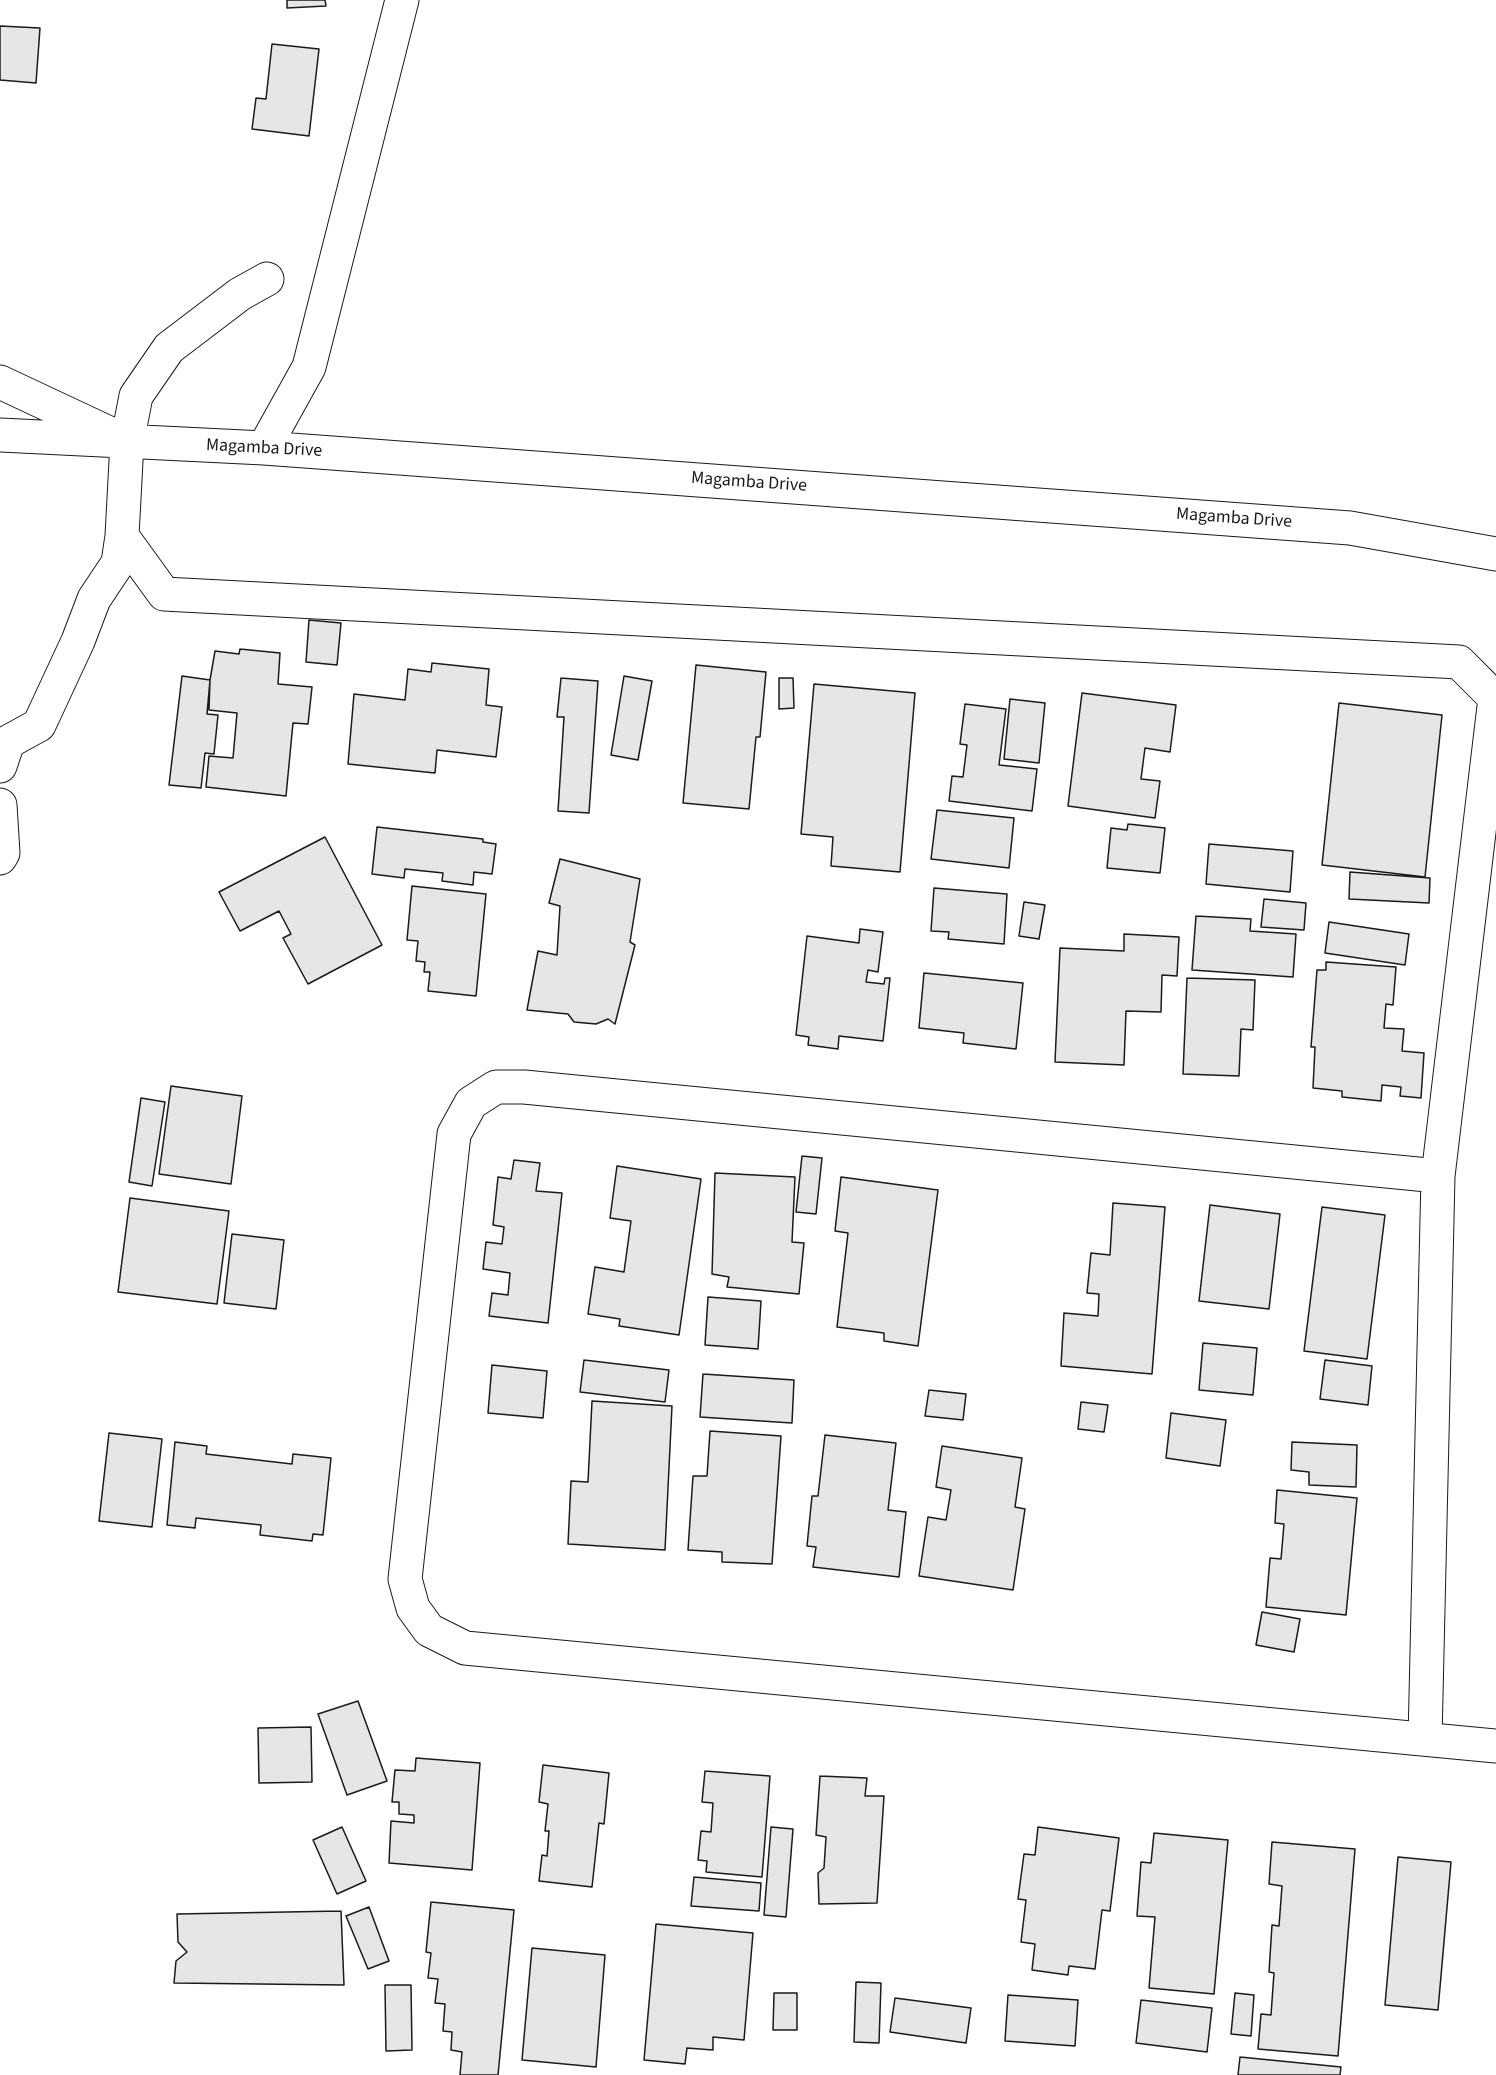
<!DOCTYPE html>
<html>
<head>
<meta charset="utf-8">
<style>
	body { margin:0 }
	canvas { display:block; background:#fff }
</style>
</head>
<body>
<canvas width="1496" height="2075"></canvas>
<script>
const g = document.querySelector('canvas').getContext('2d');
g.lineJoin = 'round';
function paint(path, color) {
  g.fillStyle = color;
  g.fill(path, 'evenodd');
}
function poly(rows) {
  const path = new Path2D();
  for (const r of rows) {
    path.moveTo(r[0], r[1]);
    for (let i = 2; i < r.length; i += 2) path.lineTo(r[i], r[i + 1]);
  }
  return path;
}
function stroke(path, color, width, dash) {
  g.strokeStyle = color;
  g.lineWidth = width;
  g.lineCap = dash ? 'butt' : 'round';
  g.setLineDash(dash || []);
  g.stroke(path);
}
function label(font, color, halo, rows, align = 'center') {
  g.font = font + ' "Source Sans 3",sans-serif';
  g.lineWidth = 4.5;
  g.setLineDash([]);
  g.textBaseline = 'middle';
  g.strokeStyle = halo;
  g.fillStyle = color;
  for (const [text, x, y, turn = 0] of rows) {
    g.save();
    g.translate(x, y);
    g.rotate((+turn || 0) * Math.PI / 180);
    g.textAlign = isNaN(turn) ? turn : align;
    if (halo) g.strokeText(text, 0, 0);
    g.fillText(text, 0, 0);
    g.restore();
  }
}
const building = poly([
	[287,0,325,0,326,6,287,8,287,0],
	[0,26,40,28,36,83,0,80,0,26],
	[272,44,319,49,309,136,252,129,256,98,266,99,272,44],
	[309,620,341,623,337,665,306,662,309,620],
	[240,649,280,653,278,684,312,687,308,724,293,723,286,796,206,787,209,756,233,758,237,713,209,710,210,680,215,651,239,654,240,649],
	[432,663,489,669,486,705,502,707,496,757,437,750,435,773,348,764,354,694,405,700,408,669,431,672,432,663],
	[696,665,766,672,760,737,756,737,749,809,683,803,696,665],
	[182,676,210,680,207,714,218,715,214,754,205,753,201,788,169,785,182,676],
	[624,676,652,681,638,760,611,755,624,676],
	[561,678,598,681,589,813,558,811,564,717,557,717,561,678],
	[779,678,793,678,794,708,779,709,779,678],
	[814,684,915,693,900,872,831,866,833,837,801,834,814,684],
	[1082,693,1176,705,1170,752,1145,748,1141,779,1160,781,1155,818,1068,806,1082,693],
	[1010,699,1045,703,1039,763,1004,759,1010,699],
	[1339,703,1442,715,1425,877,1322,865,1339,703],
	[965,704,1006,709,999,765,1037,769,1032,811,949,801,952,776,963,777,967,745,960,744,965,704],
	[937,810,1014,818,1009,868,931,859,937,810],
	[1128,824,1165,828,1160,873,1107,868,1111,828,1127,830,1128,824],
	[377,827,483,839,483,842,496,844,492,874,474,872,473,885,442,881,443,873,405,869,404,878,372,874,377,827],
	[325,837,382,945,308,984,283,938,291,934,279,911,240,931,219,892,325,837],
	[1209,844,1293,851,1290,892,1206,884,1209,844],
	[560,859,640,879,630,942,635,945,615,1024,608,1019,596,1024,574,1022,568,1014,527,1010,538,951,557,955,560,906,549,903,560,859],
	[1350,872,1430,878,1429,903,1349,899,1350,872],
	[412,886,486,894,476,996,428,991,430,972,424,972,425,962,416,961,418,941,407,940,412,886],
	[934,888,1007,894,1004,944,948,939,949,932,931,931,934,888],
	[1264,899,1306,903,1304,930,1261,927,1264,899],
	[1024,902,1045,905,1039,939,1019,936,1024,902],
	[1196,916,1251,919,1250,931,1296,934,1293,977,1192,970,1196,916],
	[1329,922,1409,934,1405,965,1325,953,1329,922],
	[860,929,883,932,878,972,868,970,866,982,884,984,885,978,890,978,883,1041,839,1036,838,1049,808,1045,809,1037,796,1035,807,936,859,943,860,929],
	[1124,934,1179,937,1177,976,1162,975,1161,1012,1126,1011,1124,1065,1055,1062,1060,948,1124,951,1124,934],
	[1326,962,1396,967,1393,1005,1386,1004,1384,1028,1404,1029,1402,1051,1424,1053,1421,1098,1400,1096,1401,1087,1382,1085,1381,1101,1342,1097,1342,1091,1313,1088,1315,1047,1311,1047,1317,970,1326,970,1326,962],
	[924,973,1023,983,1016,1049,963,1043,964,1033,919,1028,924,973],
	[1187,978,1255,980,1253,1030,1241,1029,1239,1076,1183,1074,1187,978],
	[171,1086,242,1096,231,1184,159,1174,171,1086],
	[141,1098,165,1102,152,1186,129,1182,141,1098],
	[802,1156,822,1158,816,1214,796,1212,802,1156],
	[514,1160,540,1163,536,1191,562,1193,548,1323,489,1316,492,1293,508,1295,510,1273,483,1269,486,1242,502,1244,504,1227,493,1225,498,1177,511,1179,514,1160],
	[617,1166,701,1179,679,1335,619,1326,620,1319,588,1314,595,1267,624,1272,631,1221,610,1218,617,1166],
	[715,1173,795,1177,792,1242,804,1243,799,1294,727,1287,729,1277,712,1274,715,1173],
	[841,1177,938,1190,918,1346,884,1341,884,1333,837,1327,848,1233,835,1231,841,1177],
	[130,1198,229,1211,217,1304,118,1292,130,1198],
	[1113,1203,1165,1207,1152,1374,1061,1366,1064,1313,1098,1316,1099,1294,1087,1293,1091,1253,1110,1255,1113,1203],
	[1210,1205,1280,1214,1269,1309,1199,1301,1210,1205],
	[1322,1207,1385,1215,1367,1359,1304,1351,1322,1207],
	[232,1234,284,1240,276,1309,224,1303,232,1234],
	[708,1297,761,1301,758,1349,705,1345,708,1297],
	[1203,1343,1257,1348,1253,1395,1199,1390,1203,1343],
	[584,1360,669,1370,665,1402,580,1392,584,1360],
	[1325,1360,1372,1366,1368,1405,1320,1399,1325,1360],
	[492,1365,547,1371,543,1418,488,1413,492,1365],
	[703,1374,794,1380,792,1423,700,1417,703,1374],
	[929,1390,966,1394,963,1420,925,1416,929,1390],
	[592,1401,672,1406,665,1550,568,1544,571,1481,588,1482,592,1401],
	[1081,1402,1108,1405,1104,1432,1078,1429,1081,1402],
	[1171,1413,1226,1420,1220,1466,1166,1458,1171,1413],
	[710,1431,781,1436,772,1564,722,1562,722,1552,688,1550,693,1476,707,1476,710,1431],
	[109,1433,162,1439,152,1527,99,1521,109,1433],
	[825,1435,896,1443,888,1510,906,1512,899,1577,813,1567,816,1547,807,1546,812,1496,818,1496,825,1435],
	[175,1442,207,1446,206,1454,292,1464,293,1454,331,1458,323,1535,313,1534,312,1541,260,1535,261,1525,196,1518,195,1528,167,1525,175,1442],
	[1292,1442,1357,1445,1356,1487,1309,1485,1309,1472,1291,1470,1292,1442],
	[942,1446,1022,1458,1015,1507,1025,1509,1013,1590,919,1576,928,1517,946,1520,951,1490,936,1487,942,1446],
	[1277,1490,1357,1498,1346,1615,1266,1607,1270,1558,1281,1559,1284,1524,1275,1523,1277,1490],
	[1262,1612,1300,1619,1294,1652,1256,1645,1262,1612],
	[358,1701,387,1781,347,1795,318,1714,358,1701],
	[311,1727,312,1782,259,1783,258,1728,311,1727],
	[416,1758,480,1763,472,1870,389,1863,391,1821,414,1823,414,1815,399,1814,399,1802,392,1802,395,1770,415,1771,416,1758],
	[543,1765,609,1773,604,1824,599,1823,592,1887,539,1881,542,1855,547,1856,549,1831,545,1831,548,1804,539,1802,543,1765],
	[705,1771,770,1776,762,1877,706,1872,707,1861,698,1860,701,1831,711,1832,713,1803,702,1802,705,1771],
	[820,1776,867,1778,865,1796,884,1796,877,1903,819,1904,818,1873,824,1868,826,1837,816,1835,820,1776],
	[342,1827,366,1881,337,1894,313,1840,342,1827],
	[771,1827,793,1829,786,1917,764,1915,771,1827],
	[1038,1827,1119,1838,1110,1911,1102,1910,1095,1969,1069,1966,1068,1975,1032,1970,1035,1944,1021,1942,1026,1900,1018,1899,1024,1854,1035,1855,1038,1827],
	[1154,1833,1228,1840,1214,1994,1149,1988,1155,1917,1137,1916,1141,1862,1151,1863,1154,1833],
	[1272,1842,1355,1849,1338,2056,1258,2049,1261,2014,1271,2015,1274,1973,1269,1972,1272,1925,1279,1926,1282,1886,1269,1884,1272,1842],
	[1398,1857,1451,1862,1438,2010,1385,2005,1398,1857],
	[694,1877,761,1883,759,1911,691,1906,694,1877],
	[431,1902,514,1910,498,2075,460,2075,462,2052,451,2050,452,2032,443,2031,445,2004,435,2003,438,1979,428,1978,431,1953,426,1952,431,1902],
	[369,1907,389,1961,368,1969,346,1916,369,1907],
	[341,1911,344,1985,174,1983,176,1961,187,1952,178,1942,177,1914,341,1911],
	[656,1924,753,1933,744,2040,713,2037,713,2050,687,2048,685,2064,644,2060,656,1924],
	[532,1948,605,1955,596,2067,522,2060,532,1948],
	[856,1982,881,1983,879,2043,854,2042,856,1982],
	[385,1985,411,1985,412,2050,386,2051,385,1985],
	[774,1993,797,1993,797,2030,773,2030,774,1993],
	[1235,1993,1254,1995,1251,2036,1231,2034,1235,1993],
	[1008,1995,1078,2000,1075,2046,1005,2041,1008,1995],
	[895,1998,971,2008,966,2043,890,2032,895,1998],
	[1141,2000,1212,2008,1207,2052,1136,2043,1141,2000],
	[1240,2057,1341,2067,1340,2075,1238,2075,1240,2057]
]);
const minor = poly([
	[267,279,240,294,169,348,136,396,127,442,122,536,164,594,1459,662,1495,698,1438,1176,1425,1739],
	[0,382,113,435],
	[0,435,264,448,1350,528,1496,554],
	[264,448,309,367,402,0],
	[0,766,8,742,39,725,78,641,94,599,118,563,122,536],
	[0,805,3,853,0,858],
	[1438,1176,524,1087,496,1087,471,1103,454,1134,405,1579,413,1608,429,1630,465,1648,1496,1746]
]);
const streetNames = [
	["Magamba Drive",264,449,3],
	["Magamba Drive",749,483,4],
	["Magamba Drive",1234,519,4]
];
paint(building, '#e6e6e6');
stroke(building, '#1a1a1a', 1.5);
stroke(minor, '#1a1a1a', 35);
stroke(minor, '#fff', 33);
label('18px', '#1a1a1a', '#fff', streetNames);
</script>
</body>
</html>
